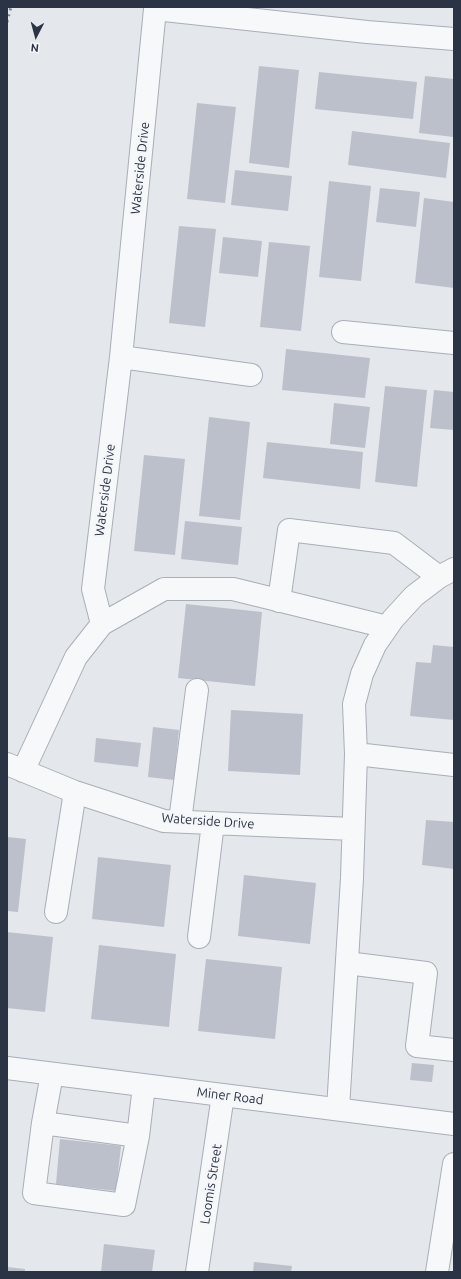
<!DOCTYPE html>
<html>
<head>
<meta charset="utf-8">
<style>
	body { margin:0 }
	#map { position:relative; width:461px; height:1279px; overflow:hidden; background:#e4e7ec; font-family:Ubuntu,sans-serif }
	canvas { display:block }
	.frame { position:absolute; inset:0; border:8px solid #2b3445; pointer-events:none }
	.north { position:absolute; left:16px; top:16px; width:40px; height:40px; -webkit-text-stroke:3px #f4f6f9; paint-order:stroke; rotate:186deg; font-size:11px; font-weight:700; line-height:16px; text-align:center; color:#2b3445 }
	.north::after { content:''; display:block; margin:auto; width:14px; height:18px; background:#2b3445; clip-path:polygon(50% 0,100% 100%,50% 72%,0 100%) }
</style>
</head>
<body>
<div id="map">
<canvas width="461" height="1279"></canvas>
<div class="frame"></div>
<div class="north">N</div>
</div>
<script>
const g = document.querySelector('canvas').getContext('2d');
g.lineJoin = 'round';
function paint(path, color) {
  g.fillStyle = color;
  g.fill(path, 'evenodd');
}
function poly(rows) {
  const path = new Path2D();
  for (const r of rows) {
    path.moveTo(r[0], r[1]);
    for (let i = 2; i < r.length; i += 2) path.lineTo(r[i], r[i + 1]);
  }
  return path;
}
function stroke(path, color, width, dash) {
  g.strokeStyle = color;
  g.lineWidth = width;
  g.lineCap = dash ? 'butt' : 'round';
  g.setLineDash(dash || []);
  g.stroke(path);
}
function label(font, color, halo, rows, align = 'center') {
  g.font = font + ' Ubuntu,sans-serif';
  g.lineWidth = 4;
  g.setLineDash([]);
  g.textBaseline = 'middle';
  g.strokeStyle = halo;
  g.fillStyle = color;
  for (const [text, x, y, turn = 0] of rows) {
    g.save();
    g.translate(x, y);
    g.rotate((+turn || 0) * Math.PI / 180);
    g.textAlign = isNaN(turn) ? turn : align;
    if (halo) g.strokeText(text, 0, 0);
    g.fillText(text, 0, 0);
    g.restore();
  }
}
const building = poly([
	[259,66,299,70,289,168,249,163],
	[319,72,417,82,413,119,315,109],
	[425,76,454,79,454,137,419,133],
	[197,103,236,107,225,203,187,199],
	[352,131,450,143,446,178,348,165],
	[235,170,292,176,288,211,231,205],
	[329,181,371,186,361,281,319,277],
	[380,188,420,192,416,227,376,222],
	[424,198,454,202,454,288,415,283],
	[179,226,216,229,205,327,169,323],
	[223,237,262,241,258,277,219,273],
	[269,242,310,246,301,331,260,327],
	[286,349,370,358,365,398,282,390],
	[385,386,427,390,417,487,375,482],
	[434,390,454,392,454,430,430,428],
	[334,403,370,407,365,448,330,444],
	[209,417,250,422,240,520,199,516],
	[267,442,363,452,360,489,263,478],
	[144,455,185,459,175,555,134,551],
	[185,521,242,527,238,565,181,559],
	[186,604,262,612,255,686,178,678],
	[433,645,454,647,454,720,410,716,416,662,431,663],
	[231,710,303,714,300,775,228,771],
	[153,727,179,730,174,780,148,777],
	[96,738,141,743,138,767,94,762],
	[426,820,454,822,454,869,422,865],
	[7,837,26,839,18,912,7,911],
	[98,857,171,865,164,927,92,919],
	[244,875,316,883,310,944,238,936],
	[7,932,53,937,45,1012,7,1008],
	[99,945,176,954,169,1027,91,1019],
	[206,959,282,967,275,1039,198,1031],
	[412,1063,434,1065,432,1082,410,1080],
	[60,1139,121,1146,116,1191,56,1184],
	[104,1244,155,1250,152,1272,101,1272],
	[254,1262,292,1266,291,1272,253,1272],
	[7,1267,25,1269,25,1272,7,1272]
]);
const minor = poly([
	[343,332,454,343],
	[121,357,251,375],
	[279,601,289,530,394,543,439,577],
	[102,624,93,589,121,357,155,9,367,32,454,39],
	[356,754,454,765],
	[7,764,75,792,164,821,353,829],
	[23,771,76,657,102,624,164,589,233,589,387,627],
	[180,821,197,690],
	[56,912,75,792],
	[199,937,213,823],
	[347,963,426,973,417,1046,454,1050],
	[7,1068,454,1124],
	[52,1074,43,1123,34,1193,124,1205,138,1136,144,1086],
	[338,1109,352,878,356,754,354,704,362,674,375,645,393,619,414,596,439,577,454,569],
	[43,1123,138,1136],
	[197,1272,223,1095],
	[437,1272,454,1164]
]);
const rail = poly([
	[7,22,11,7]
]);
const streetNames = [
	["Waterside Drive",140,168,-84],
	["Waterside Drive",105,490,-83],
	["Waterside Drive",208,821,4],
	["Miner Road",230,1096,7],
	["Loomis Street",211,1184,-81]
];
paint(building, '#bbc0ca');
stroke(minor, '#a9aeb7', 24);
stroke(minor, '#f7f8fa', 22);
stroke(rail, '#7d8696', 3, [2, 4]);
label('13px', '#2b3445', '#f4f6f9', streetNames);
</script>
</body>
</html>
